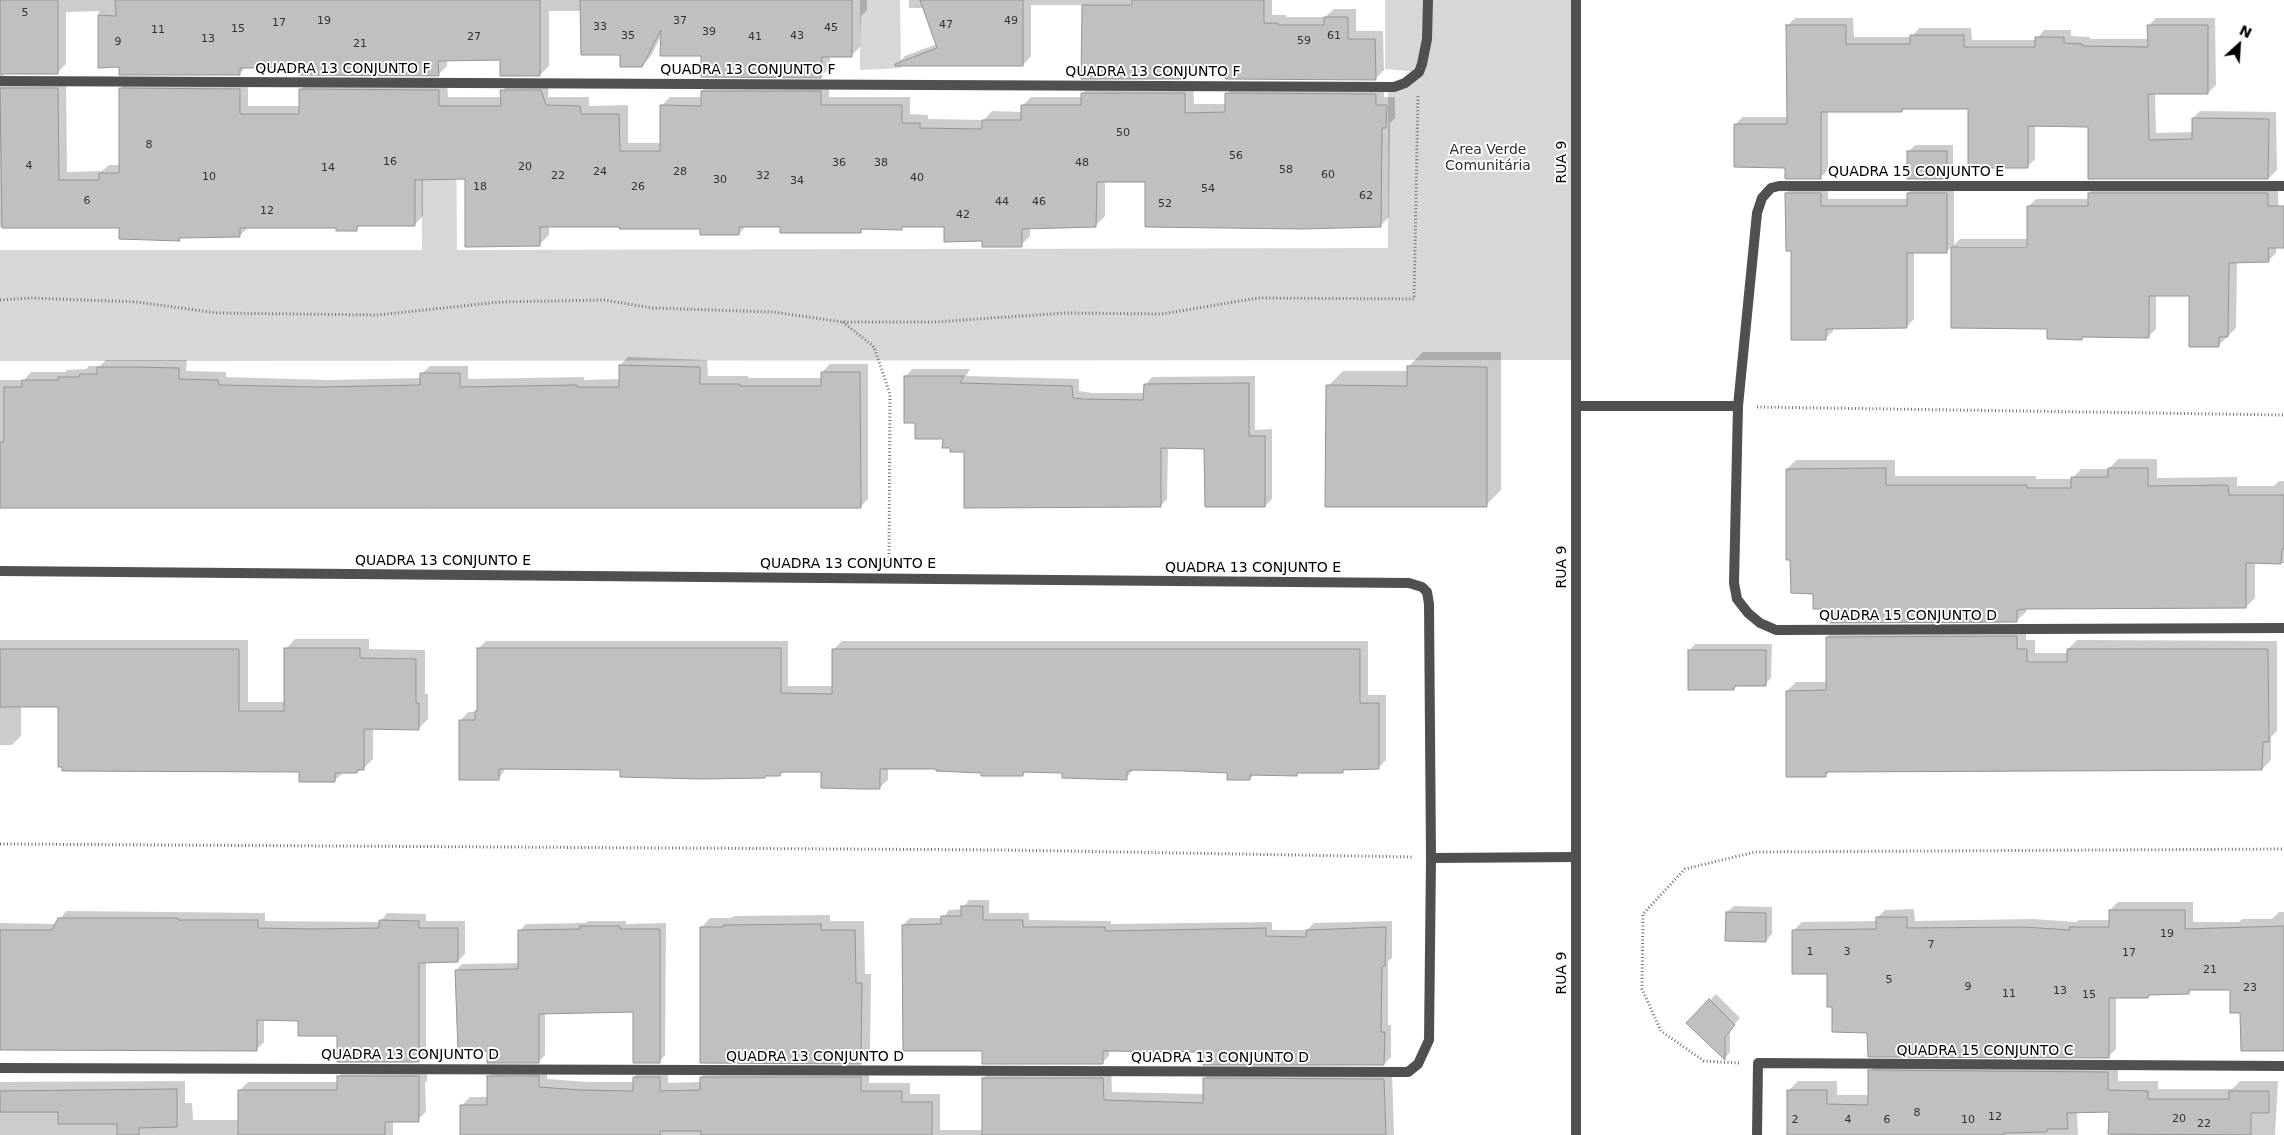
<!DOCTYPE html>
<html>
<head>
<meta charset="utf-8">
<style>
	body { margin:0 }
	#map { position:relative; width:2284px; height:1135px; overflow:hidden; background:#fff; font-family:"DejaVu Sans",sans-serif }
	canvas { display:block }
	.north { position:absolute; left:2214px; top:20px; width:50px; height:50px; -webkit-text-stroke:4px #fff; paint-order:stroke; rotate:26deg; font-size:14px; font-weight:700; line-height:20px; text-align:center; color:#000 }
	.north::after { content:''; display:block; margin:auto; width:18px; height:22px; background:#000; clip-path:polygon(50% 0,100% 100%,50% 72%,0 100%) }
</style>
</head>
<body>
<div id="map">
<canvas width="2284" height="1135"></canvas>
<div class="north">N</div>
</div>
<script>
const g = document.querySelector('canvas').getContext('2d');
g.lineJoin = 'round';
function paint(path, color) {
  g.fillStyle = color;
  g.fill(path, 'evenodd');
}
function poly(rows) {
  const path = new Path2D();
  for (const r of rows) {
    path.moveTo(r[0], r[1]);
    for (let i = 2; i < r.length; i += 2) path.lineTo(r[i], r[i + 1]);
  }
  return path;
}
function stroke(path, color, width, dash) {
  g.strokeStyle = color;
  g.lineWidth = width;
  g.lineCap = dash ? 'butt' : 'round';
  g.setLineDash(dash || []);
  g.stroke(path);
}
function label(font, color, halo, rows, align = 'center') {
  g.font = font + ' "DejaVu Sans",sans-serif';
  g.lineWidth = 4;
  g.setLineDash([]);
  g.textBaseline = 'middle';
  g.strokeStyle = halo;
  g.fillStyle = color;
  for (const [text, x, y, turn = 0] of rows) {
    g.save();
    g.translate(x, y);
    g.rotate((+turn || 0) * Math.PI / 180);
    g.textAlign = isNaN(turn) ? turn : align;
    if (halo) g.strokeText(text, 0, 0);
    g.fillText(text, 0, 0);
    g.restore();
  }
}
const green = poly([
	[860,0,900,0,901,68,860,70],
	[1385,0,1576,0,1576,360,0,361,0,250,422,250,421,105,456,106,457,250,1388,248,1388,87,1418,72,1385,69]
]);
const shadow = poly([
	[0,0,867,0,867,10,861,16,860,47,851,56,830,56,830,67,821,76,702,55,662,34,651,56,642,66,622,54,582,11,549,11,549,66,540,75,502,59,447,59,447,66,438,75,299,66,247,66,239,74,120,66,99,67,99,11,66,12,66,64,57,73,2,73,5,78,66,80,67,172,102,171,109,165,120,165,120,89,129,80,248,80,248,106,300,106,300,90,309,81,447,81,448,97,502,97,502,91,511,82,549,82,548,97,589,97,589,106,628,105,628,143,661,143,661,106,670,97,702,97,702,91,711,82,829,83,829,97,910,97,910,114,928,115,928,119,984,120,992,111,1022,112,1022,106,1031,97,1082,97,1083,93,1091,84,1193,85,1194,104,1227,104,1227,94,1236,85,1384,85,1384,97,1395,97,1395,118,1390,123,1389,217,1380,226,1146,180,1105,180,1105,216,1096,225,1030,227,1030,236,1021,245,983,240,945,226,904,226,901,228,864,228,860,232,782,226,746,226,739,234,701,228,549,225,549,235,540,244,467,178,423,179,423,216,414,225,361,224,356,229,338,226,249,227,239,236,183,236,179,240,120,227,0,227],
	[909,0,1272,0,1272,15,1286,15,1286,17,1325,17,1334,9,1356,9,1356,31,1383,31,1384,70,1375,79,1227,65,1192,64,1193,69,1184,78,1084,5,1031,5,1031,56,1023,65,896,65,905,56,937,44,924,8,909,8],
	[1795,18,1853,18,1854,37,1912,37,1919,28,1971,28,1972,40,2036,40,2044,30,2071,30,2071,36,2090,37,2090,39,2149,39,2149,25,2156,18,2215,18,2216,85,2208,93,2155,92,2156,133,2193,132,2193,118,2200,111,2276,112,2277,170,2269,178,2089,178,2089,126,2035,125,2035,159,2027,167,1969,107,1905,108,1902,111,1828,111,1828,170,1820,178,1786,166,1735,125,1742,117,1788,117,1787,26],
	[1915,145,1953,145,1953,172,1947,178,1909,151],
	[2097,185,2278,185,2279,238,2276,241,2276,253,2268,261,2237,261,2236,328,2219,345,2190,294,2156,294,2156,329,2148,337,2084,336,2081,339,2048,328,1953,327,1952,246,1947,251,1914,252,1914,319,1907,326,1833,328,1833,331,1826,338,1792,250,1786,193,1794,186,1828,186,1828,199,1908,199,1908,193,1916,186,1954,186,1954,245,1960,239,2028,239,2028,207,2036,199,2089,199,2089,193],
	[1958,246,2033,246,2033,248,1958,248],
	[1423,352,1501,352,1501,490,1486,505,1328,386,1343,371,1408,371,1408,367],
	[628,357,707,360,708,376,748,376,748,378,822,378,822,372,830,364,868,364,868,499,860,507,0,507,0,380,24,380,31,372,65,372,67,370,86,369,89,366,100,366,106,360,187,360,186,371,226,372,226,377,328,380,421,378,421,374,430,366,468,366,468,379,584,377,584,380,620,379,620,365],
	[912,369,970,369,966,376,1079,379,1079,391,1092,393,1145,393,1145,385,1152,377,1255,376,1255,430,1272,429,1272,499,1265,506,1206,448,1168,447,1167,499,1160,506,951,446,944,437,916,422,905,377],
	[2118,459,2157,459,2157,478,2237,477,2237,486,2274,486,2279,481,2284,481,2284,563,2255,562,2255,598,2246,607,2026,608,2026,612,2016,621,1827,608,1814,592,1787,469,1796,460,1895,460,1895,476,2036,476,2036,479,2072,479,2081,469,2109,469],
	[2026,627,2026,640,2035,640,2035,653,2068,653,2068,649,2077,640,2277,641,2277,731,2271,737,2271,760,2262,769,1831,770,1826,775,1787,691,1796,682,1827,682,1827,637,1836,628],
	[295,639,369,639,369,649,425,650,425,694,428,694,428,719,419,728,373,728,373,759,363,769,356,772,344,772,334,781,59,706,21,706,21,736,12,745,0,745,0,640,248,640,248,702,285,702,286,649],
	[486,641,788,641,788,686,834,686,834,649,842,641,1368,641,1368,695,1386,695,1386,760,1378,768,1346,768,1343,771,1299,772,1296,774,1255,774,1250,779,1228,772,1134,769,1126,778,1063,772,1026,771,1022,775,937,768,888,768,888,780,880,787,822,771,784,771,780,774,767,774,764,777,621,768,506,768,499,778,461,720,468,712,476,712,478,709,478,649],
	[1695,644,1772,644,1771,678,1765,684,1738,685,1734,689,1689,651],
	[969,900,989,900,989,913,1029,913,1029,920,1111,921,1111,924,1272,922,1272,930,1307,930,1314,923,1392,921,1392,958,1388,961,1388,1025,1391,1025,1391,1057,1384,1064,1204,1050,1109,1050,1109,1056,1102,1063,983,1050,903,925,910,918,943,918,949,910,962,909],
	[2118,902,2193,902,2193,922,2239,922,2242,919,2272,919,2279,912,2284,912,2284,1049,2242,1012,2231,989,2192,989,2188,993,2151,993,2148,997,2116,997,2116,1049,2108,1057,1869,1031,1834,1006,1828,973,1794,930,1802,922,1877,921,1877,918,1885,910,1914,909,1915,921,2032,919,2076,922,2079,920,2110,920,2110,910],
	[1734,906,1772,907,1772,934,1766,941,1727,912],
	[66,911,265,913,265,921,380,922,387,913,426,914,426,921,465,921,465,954,458,961,426,962,426,1054,419,1061,339,1035,299,1019,264,1019,264,1042,256,1050,0,1049,0,923,57,924],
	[830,915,830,921,864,921,865,974,871,974,870,1053,861,1062,701,928,710,918,731,918,734,916],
	[588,921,626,921,626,924,666,923,665,1055,659,1062,634,1011,545,1012,545,1055,539,1061,488,1050,456,970,462,964,520,963,520,930,526,924,585,923],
	[1716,994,1740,1018,1730,1029,1730,1052,1725,1058,1688,1023],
	[1880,1061,2118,1062,2118,1081,2158,1081,2158,1089,2232,1089,2240,1081,2278,1081,2275,1135,2110,1135,2110,1111,2077,1112,2078,1135,1788,1135,1788,1091,1798,1081,1837,1081,1837,1095,1869,1095,1870,1071],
	[347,1068,427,1068,427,1081,425,1083,426,1112,417,1120,393,1120,393,1135,0,1135,0,1082,185,1081,185,1103,192,1103,193,1120,239,1120,239,1091,248,1082,339,1082,339,1076],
	[497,1068,547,1068,547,1079,589,1082,634,1082,634,1077,643,1069,668,1069,668,1083,701,1082,701,1077,710,1069,869,1069,869,1083,910,1083,910,1094,940,1094,940,1130,983,1130,983,1078,992,1070,1111,1070,1112,1092,1204,1094,1204,1079,1213,1070,1392,1071,1394,1135,461,1135,461,1106,470,1097,488,1097,488,1077]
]);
const building = poly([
	[0,0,58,0,58,74,0,74,0,0],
	[115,0,540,0,540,76,500,76,500,60,438,61,439,76,299,75,298,68,240,68,240,75,119,75,119,67,98,68,98,15,116,16,115,0],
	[580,0,852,0,852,57,822,57,821,78,701,77,701,56,660,56,661,30,642,67,620,67,620,55,581,55,580,0],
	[920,0,1023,0,1023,66,895,66,895,64,937,48,920,0],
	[1132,0,1264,0,1264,23,1278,23,1278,25,1324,25,1324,17,1348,17,1348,39,1375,39,1376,80,1225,79,1225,66,1184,65,1185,79,1081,79,1082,5,1132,5,1132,0],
	[1786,25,1846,25,1846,44,1910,44,1910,35,1964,35,1964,47,2035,47,2035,37,2064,37,2064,43,2083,44,2083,46,2148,47,2147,25,2208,25,2208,94,2148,94,2149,140,2192,139,2192,118,2269,119,2268,179,2088,179,2088,127,2028,126,2028,168,1968,168,1968,109,1902,109,1902,112,1821,112,1821,179,1785,179,1785,168,1734,167,1734,124,1787,124,1786,25],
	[0,88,58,88,59,180,99,180,99,173,119,173,119,88,240,89,240,114,299,114,299,89,439,90,439,106,501,106,500,90,541,90,546,105,580,106,581,114,619,114,620,151,660,151,660,105,701,106,701,91,821,91,821,105,902,105,902,123,920,123,920,128,982,129,982,120,1021,120,1021,105,1081,105,1081,93,1185,93,1185,113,1225,112,1225,93,1376,94,1376,105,1387,105,1386,128,1382,128,1381,227,1302,229,1145,227,1145,182,1097,182,1096,227,1022,229,1022,247,982,247,982,241,944,242,944,227,902,227,902,230,861,229,861,233,780,233,780,227,739,227,739,235,700,235,700,229,619,229,620,227,540,227,540,246,465,247,465,179,415,180,415,226,357,226,357,231,336,231,336,228,240,228,240,237,179,238,180,241,119,239,119,228,2,228,0,88],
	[1907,151,1947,151,1947,179,1907,179,1907,151],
	[1785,193,1821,193,1821,206,1907,206,1907,193,1947,193,1947,253,1907,253,1907,328,1826,329,1826,340,1791,340,1791,251,1786,251,1785,193],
	[2088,193,2268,193,2268,206,2284,206,2284,248,2268,248,2269,262,2229,263,2228,337,2219,337,2219,347,2189,347,2189,296,2149,296,2149,338,2082,337,2082,340,2049,339,2047,339,2047,329,1951,328,1951,247,2027,247,2027,206,2088,206,2088,193],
	[619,365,700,367,700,384,740,384,740,386,821,386,821,372,860,372,861,508,0,508,0,442,4,441,4,387,22,387,22,380,58,380,58,377,79,377,80,374,97,374,97,367,137,367,179,368,179,379,218,380,219,385,319,387,420,385,420,373,460,373,460,387,577,385,577,387,619,387,619,365],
	[1407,366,1487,367,1487,507,1325,507,1326,385,1407,386,1407,366],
	[904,376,964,376,960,383,1072,386,1073,398,1084,399,1143,400,1144,384,1249,383,1249,436,1265,436,1265,507,1205,507,1204,449,1161,448,1161,507,964,508,964,452,950,452,950,448,942,448,943,439,915,439,915,423,904,423,904,376],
	[1886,468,1886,485,2027,485,2027,488,2071,488,2071,477,2108,477,2108,468,2148,468,2148,486,2228,485,2229,495,2284,495,2284,549,2282,549,2281,564,2246,563,2246,608,2027,609,2017,610,2017,622,1826,623,1826,609,1813,609,1813,594,1791,593,1790,560,1786,560,1786,469,1886,468],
	[2017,636,2017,649,2027,649,2027,662,2067,662,2067,649,2268,649,2269,742,2263,742,2262,770,1826,772,1826,777,1786,777,1786,691,1826,690,1826,637,2017,636],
	[284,648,360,648,360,658,416,659,416,703,419,703,419,730,364,729,364,770,357,770,357,773,335,773,335,782,299,782,299,772,62,771,62,767,58,767,58,707,0,707,0,649,239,649,239,711,284,711,284,648],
	[477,648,781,648,781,693,832,694,832,649,1360,649,1360,703,1379,703,1379,769,1343,770,1343,773,1297,773,1297,776,1250,775,1250,780,1227,780,1227,773,1182,771,1131,770,1127,772,1127,780,1062,778,1062,773,1023,772,1023,776,981,776,981,773,936,771,936,769,880,769,880,789,861,789,821,788,821,772,781,772,780,776,765,776,765,778,701,779,620,777,620,770,499,769,499,780,459,780,459,720,475,720,475,711,477,711,477,648],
	[1688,650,1766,650,1766,686,1734,686,1734,690,1688,690,1688,650],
	[961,906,983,906,983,920,1023,920,1023,927,1105,927,1105,931,1266,928,1266,936,1306,937,1306,930,1386,927,1385,966,1382,966,1381,1032,1385,1032,1384,1065,1203,1065,1202,1052,1103,1051,1103,1064,982,1064,982,1051,903,1051,902,925,941,924,941,916,961,916,961,906],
	[2109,910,2185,910,2185,929,2284,926,2284,1051,2241,1051,2240,1013,2230,1013,2230,990,2189,990,2189,994,2149,995,2148,998,2109,998,2109,1058,1868,1057,1867,1033,1832,1032,1832,1007,1827,1007,1827,974,1792,974,1792,930,1876,929,1876,917,1907,917,1907,928,2023,927,2070,930,2069,927,2109,927,2109,910],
	[1726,912,1766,913,1766,942,1725,941,1726,912],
	[58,918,178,918,178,920,258,920,258,928,312,929,379,928,379,920,419,921,419,928,458,928,458,962,419,963,419,1062,337,1062,337,1036,298,1036,298,1021,257,1020,257,1051,0,1050,0,930,52,930,58,918],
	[821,924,821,930,855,930,856,983,862,983,861,1064,700,1063,700,927,723,927,723,925,821,924],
	[580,926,620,926,620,929,660,929,660,1063,633,1063,633,1012,539,1014,539,1063,487,1063,487,1051,458,1051,455,970,518,969,518,930,580,929,580,926],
	[1709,999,1735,1025,1725,1037,1725,1060,1686,1023,1709,999],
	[1868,1070,2108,1072,2108,1090,2148,1091,2148,1099,2229,1099,2229,1091,2269,1091,2269,1113,2251,1113,2251,1135,2108,1134,2109,1112,2067,1113,2068,1129,2047,1129,2047,1132,2004,1133,2004,1135,1787,1135,1787,1090,1827,1090,1827,1104,1868,1105,1868,1070],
	[337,1076,419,1076,419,1122,385,1122,385,1135,238,1135,238,1090,337,1090,337,1076],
	[487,1076,539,1076,539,1087,580,1090,633,1091,633,1077,660,1077,660,1091,700,1090,700,1077,861,1077,861,1091,902,1091,902,1102,932,1102,932,1135,701,1135,701,1131,660,1131,660,1135,460,1135,460,1105,487,1105,487,1076],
	[982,1078,1103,1078,1104,1100,1203,1103,1203,1078,1384,1079,1386,1135,982,1135,982,1078],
	[177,1089,177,1127,139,1128,139,1135,117,1135,117,1124,58,1124,58,1112,0,1112,0,1091,177,1089]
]);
const path = poly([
	[0,300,31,298,137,302,217,313,377,315,500,302,604,300,652,308,773,312,843,322,934,322,1065,313,1162,314,1258,298,1414,299,1418,96],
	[843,322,874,347,890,394,889,561],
	[1757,407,2284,415],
	[0,844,1004,850,1412,857],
	[1739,1063,1704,1061,1661,1031,1642,989,1643,914,1685,869,1755,852,2284,849]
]);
const service = poly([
	[1431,858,1576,857]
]);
const minor = poly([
	[0,81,1394,87,1405,83,1419,72,1422,64,1427,39,1428,0],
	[2284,186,1779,186,1771,188,1762,198,1757,213,1738,406,1734,583,1737,599,1748,613,1760,623,1776,630,2284,628],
	[1576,406,1738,406],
	[0,571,1409,583,1422,587,1427,592,1429,604,1431,858,1429,1040,1418,1064,1408,1072,0,1068],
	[1757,1135,1758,1063,2284,1066]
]);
const tertiary = poly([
	[1576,1135,1576,0]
]);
const numberNames = [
	["5",25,13],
	["19",324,21],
	["37",680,21],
	["49",1011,21],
	["17",279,23],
	["47",946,25],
	["33",600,27],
	["45",831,28],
	["15",238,29],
	["11",158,30],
	["39",709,32],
	["35",628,36],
	["43",797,36],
	["61",1334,36],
	["27",474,37],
	["41",755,37],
	["13",208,39],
	["59",1304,41],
	["9",118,42],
	["21",360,44],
	["50",1123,133],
	["8",149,145],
	["56",1236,156],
	["16",390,162],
	["36",839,163],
	["38",881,163],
	["48",1082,163],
	["4",29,166],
	["20",525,167],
	["14",328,168],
	["58",1286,170],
	["24",600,172],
	["28",680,172],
	["60",1328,175],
	["22",558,176],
	["32",763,176],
	["10",209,177],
	["40",917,178],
	["30",720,180],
	["34",797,181],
	["18",480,187],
	["26",638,187],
	["54",1208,189],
	["62",1366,196],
	["6",87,201],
	["44",1002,202],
	["46",1039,202],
	["52",1165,204],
	["12",267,211],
	["42",963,215],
	["19",2167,934],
	["7",1931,945],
	["1",1810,952],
	["3",1847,952],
	["17",2129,953],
	["21",2210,970],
	["5",1889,980],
	["9",1968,987],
	["23",2250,988],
	["13",2060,991],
	["11",2009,994],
	["15",2089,995],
	["8",1917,1113],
	["12",1995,1117],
	["20",2179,1119],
	["2",1795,1120],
	["4",1848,1120],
	["6",1887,1120],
	["10",1968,1120],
	["22",2204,1124]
];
const streetNames = [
	["QUADRA 13 CONJUNTO F",343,69],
	["QUADRA 13 CONJUNTO F",748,70],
	["QUADRA 13 CONJUNTO F",1153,72],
	["RUA 9",1562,162,-90],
	["QUADRA 15 CONJUNTO E",1916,172],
	["QUADRA 13 CONJUNTO E",443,561],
	["QUADRA 13 CONJUNTO E",848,564],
	["RUA 9",1562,567,-90],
	["QUADRA 13 CONJUNTO E",1253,568],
	["QUADRA 15 CONJUNTO D",1908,616],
	["RUA 9",1562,973,-90],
	["QUADRA 15 CONJUNTO C",1985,1051],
	["QUADRA 13 CONJUNTO D",410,1055],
	["QUADRA 13 CONJUNTO D",815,1057],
	["QUADRA 13 CONJUNTO D",1220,1058]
];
const parkNames = [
	["Area Verde",1488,150],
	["Comunitária",1488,166]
];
paint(green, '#d7d7d7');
paint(shadow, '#0003');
paint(building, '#c0c0c0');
stroke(building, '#949494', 1);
stroke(path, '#727272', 3, [1, 2.5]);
stroke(service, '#505050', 10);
stroke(minor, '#505050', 10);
stroke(tertiary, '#505050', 10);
label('11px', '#303030', null, numberNames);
label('14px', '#000', '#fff', streetNames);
label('14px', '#2e2e2e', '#fff', parkNames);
</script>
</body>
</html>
